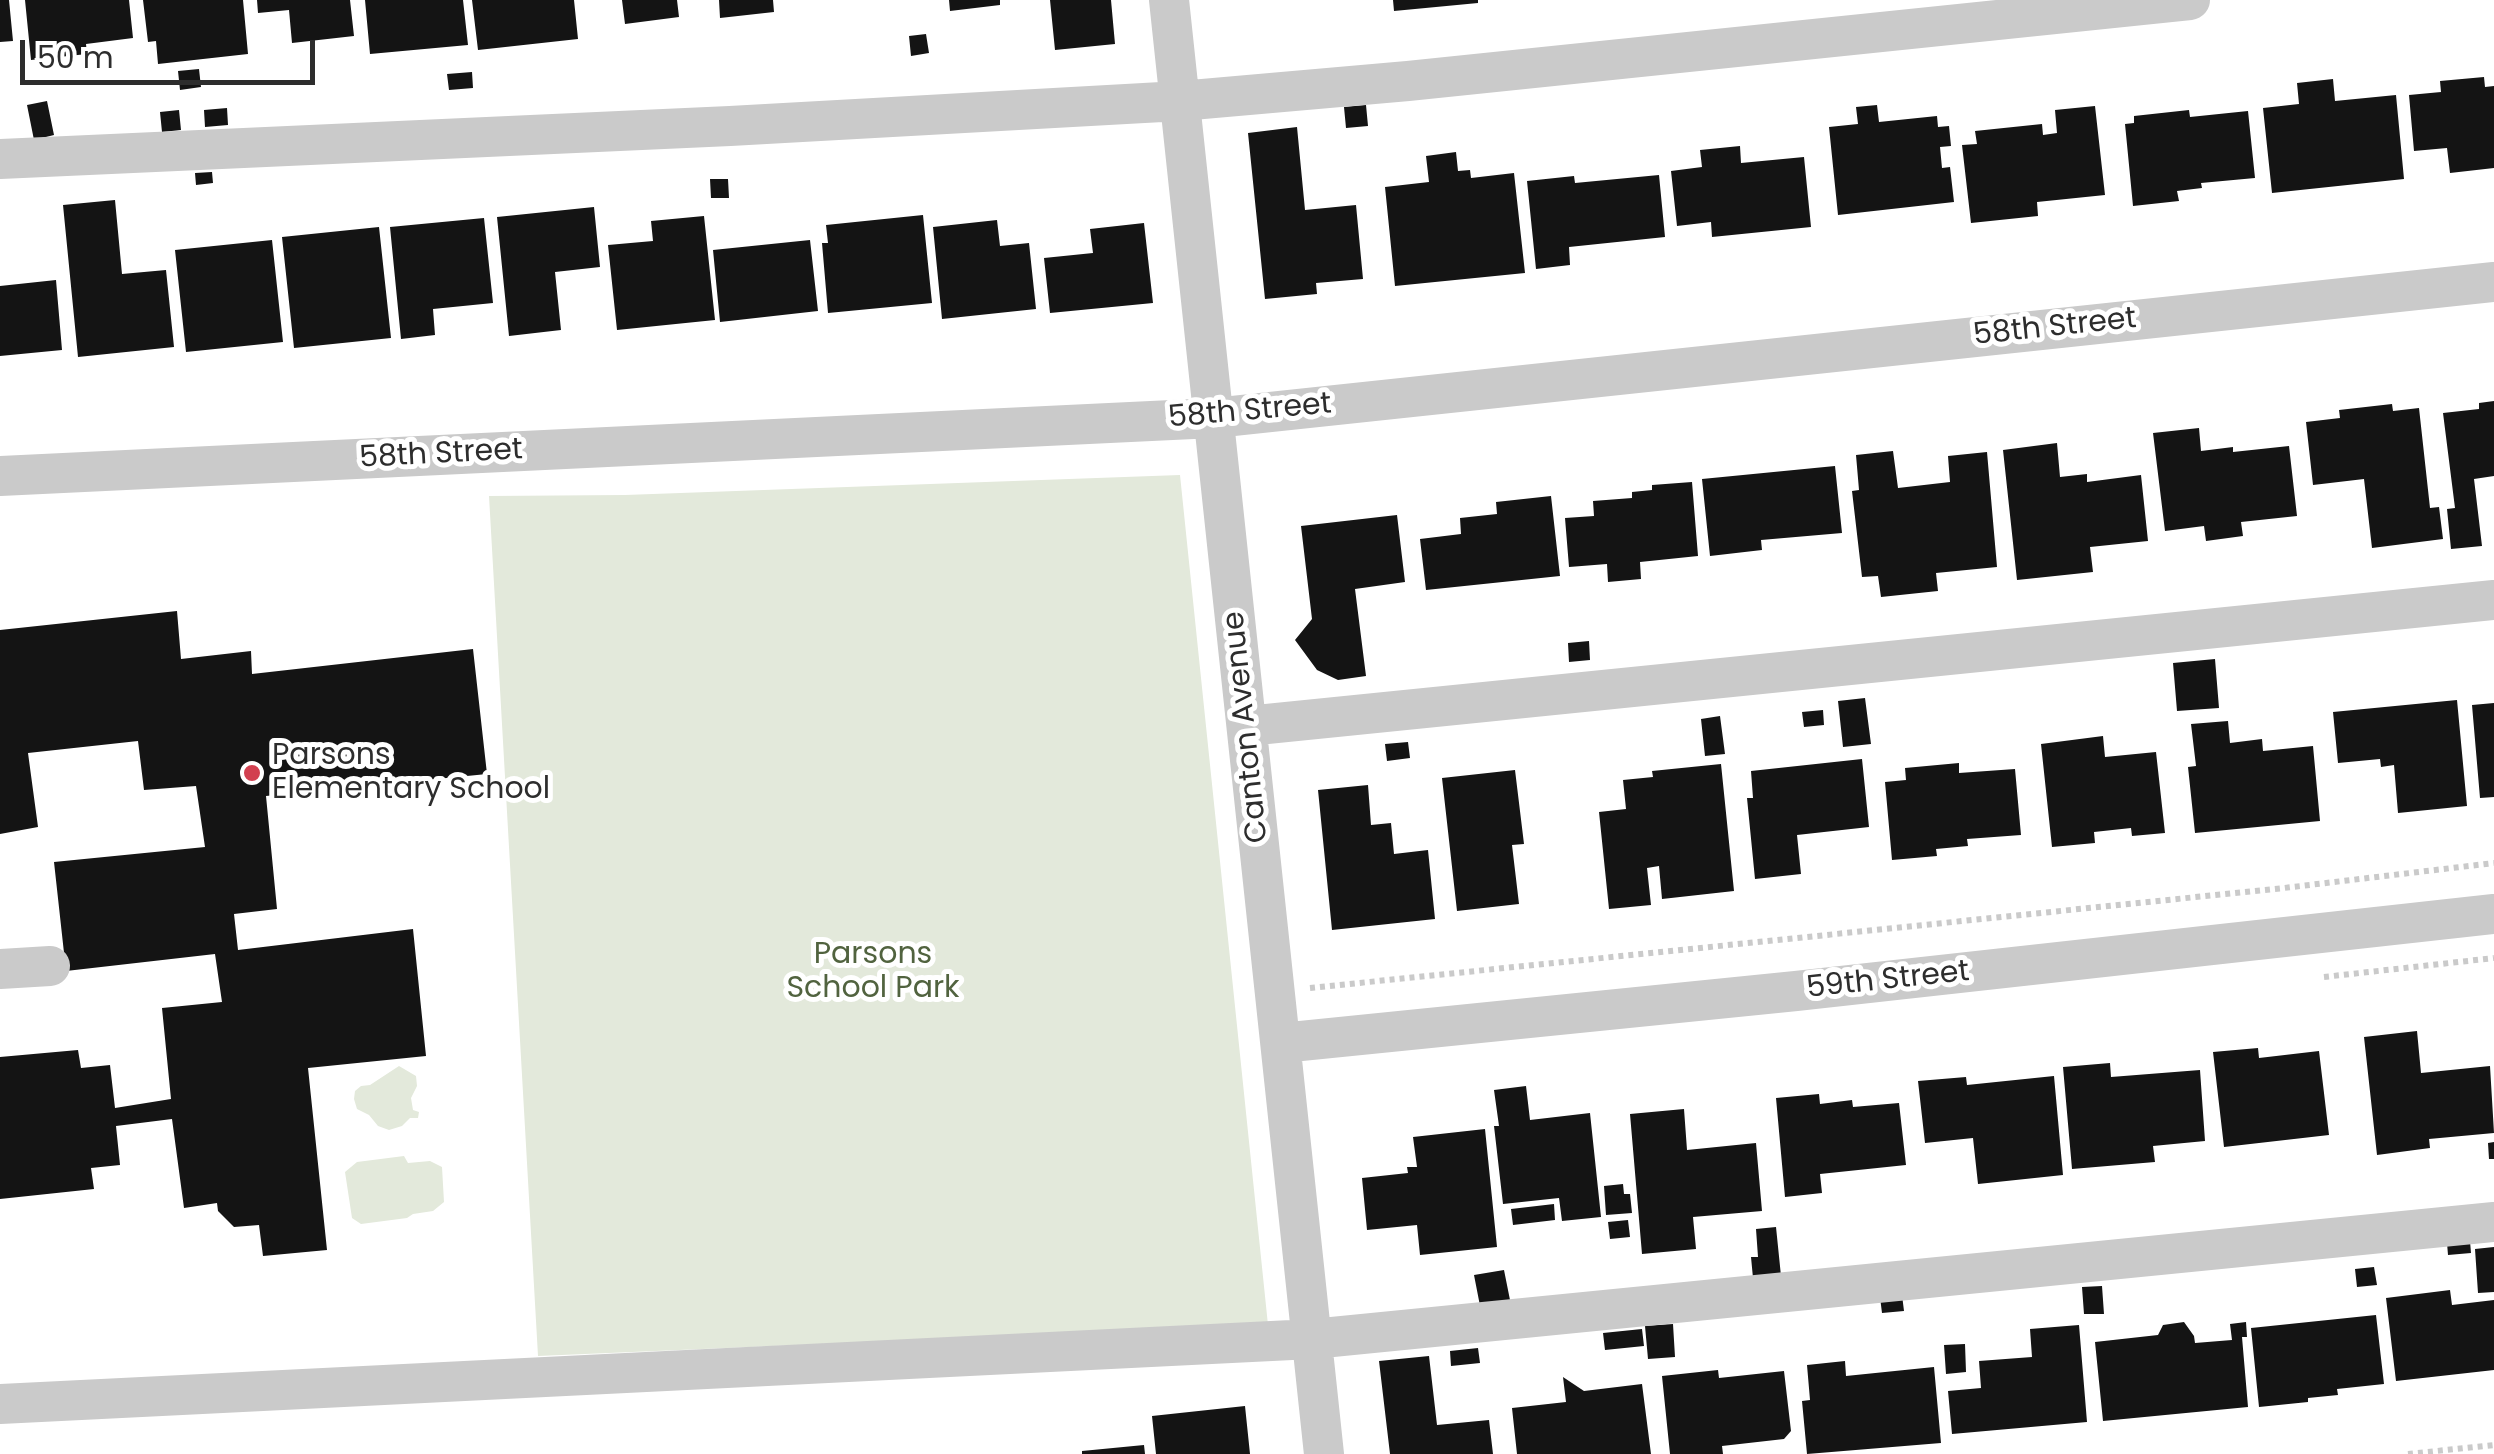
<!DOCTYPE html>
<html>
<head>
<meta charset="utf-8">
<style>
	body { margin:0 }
	#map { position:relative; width:2494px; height:1454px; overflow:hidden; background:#fff; font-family:Poppins,sans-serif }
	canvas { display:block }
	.scale { position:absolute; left:20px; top:40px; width:295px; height:45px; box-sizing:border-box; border:5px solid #2d2d2d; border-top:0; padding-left:12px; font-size:30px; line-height:35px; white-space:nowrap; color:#2d2d2d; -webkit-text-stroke:8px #fff; paint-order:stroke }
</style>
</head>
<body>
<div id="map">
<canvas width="2494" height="1454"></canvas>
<div class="scale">50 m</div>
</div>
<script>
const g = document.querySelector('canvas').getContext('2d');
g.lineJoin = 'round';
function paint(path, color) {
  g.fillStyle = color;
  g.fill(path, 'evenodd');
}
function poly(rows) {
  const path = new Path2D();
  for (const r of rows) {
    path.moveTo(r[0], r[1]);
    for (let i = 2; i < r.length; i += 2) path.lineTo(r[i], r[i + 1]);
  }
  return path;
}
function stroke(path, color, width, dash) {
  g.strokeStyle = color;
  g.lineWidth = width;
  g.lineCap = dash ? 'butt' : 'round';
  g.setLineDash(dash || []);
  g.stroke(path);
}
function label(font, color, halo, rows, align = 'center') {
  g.font = font + ' Poppins,sans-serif';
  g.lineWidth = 10;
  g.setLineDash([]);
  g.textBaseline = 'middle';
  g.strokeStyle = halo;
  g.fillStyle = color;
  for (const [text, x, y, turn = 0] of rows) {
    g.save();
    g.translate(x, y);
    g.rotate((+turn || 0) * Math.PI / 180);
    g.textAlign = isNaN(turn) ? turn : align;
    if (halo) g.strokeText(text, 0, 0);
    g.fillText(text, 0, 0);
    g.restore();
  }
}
const green = poly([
	[1180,475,1268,1325,538,1356,489,496,625,495],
	[399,1066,416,1076,417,1086,411,1098,413,1110,419,1112,418,1118,410,1118,402,1126,389,1130,378,1126,369,1115,357,1109,354,1099,355,1091,361,1086,370,1085],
	[404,1156,408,1163,430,1161,442,1167,444,1202,433,1211,413,1214,407,1218,361,1224,352,1218,345,1172,357,1162]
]);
const building = poly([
	[0,0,9,0,13,41,0,42],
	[25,0,129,0,133,38,86,44,87,54,31,60],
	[143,0,243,0,248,54,158,64,156,41,148,42],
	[257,0,350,0,354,36,292,43,289,10,258,13],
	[365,0,463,0,468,45,370,54],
	[472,0,574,0,578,39,478,50],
	[622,0,677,0,679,17,625,24],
	[719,0,773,0,774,12,720,18],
	[949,0,1000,0,1000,5,950,11],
	[1050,0,1111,0,1115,44,1055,50],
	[1393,0,1478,0,1478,3,1394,11],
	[926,34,929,53,911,56,909,36],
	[199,69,201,87,180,90,178,71],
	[472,72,473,88,449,90,447,74],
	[2484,77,2485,87,2494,86,2494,168,2450,173,2447,148,2414,151,2409,95,2441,92,2440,81],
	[2333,79,2335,101,2396,95,2404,179,2272,193,2263,108,2299,104,2297,83],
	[47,101,54,135,34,140,27,105],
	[1366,105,1368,126,1346,128,1344,107],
	[1877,105,1879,122,1937,116,1938,127,1949,126,1951,146,1940,147,1942,168,1950,167,1954,202,1838,215,1829,127,1858,124,1856,107],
	[2095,106,2105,195,2037,202,2038,216,1971,223,1962,145,1977,144,1975,131,2042,124,2043,135,2057,133,2055,110],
	[227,108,228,125,205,127,204,110],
	[179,110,181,130,162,132,160,112],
	[2189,110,2190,117,2248,111,2255,178,2201,183,2202,188,2177,191,2179,201,2133,206,2125,124,2134,123,2134,116],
	[1297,127,1305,210,1356,205,1363,279,1316,283,1317,294,1265,299,1248,133],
	[1740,146,1741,163,1804,157,1811,227,1712,237,1711,222,1677,226,1671,171,1702,167,1700,150],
	[1456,152,1458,171,1470,170,1471,178,1514,173,1525,273,1395,286,1385,187,1429,182,1426,156],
	[212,172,213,183,196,185,195,173],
	[1659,175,1665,237,1569,247,1570,265,1536,269,1527,181,1574,176,1575,183],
	[710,179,728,179,729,198,711,198],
	[115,200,122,274,166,270,174,347,78,357,63,205],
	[594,207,600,267,555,272,561,330,509,336,497,217],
	[923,215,932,303,828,313,822,243,828,243,826,225],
	[704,216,715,320,617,330,608,245,653,241,651,221],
	[484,218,493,303,433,309,435,335,401,339,390,227],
	[997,220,1000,246,1029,243,1036,309,942,319,933,227],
	[1144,223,1153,303,1050,313,1044,258,1093,253,1090,229],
	[379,227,391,338,294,348,282,237],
	[272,240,283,342,186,352,175,250],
	[810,240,818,311,720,322,713,250],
	[56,280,62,350,0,356,0,286],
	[2494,401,2494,476,2474,479,2482,546,2451,549,2447,509,2455,508,2443,413,2479,409,2479,403],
	[2392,404,2393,411,2419,408,2430,508,2439,507,2443,539,2372,548,2364,479,2313,485,2306,422,2340,418,2339,410],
	[2199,428,2201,451,2233,447,2233,452,2289,446,2297,516,2241,522,2243,536,2206,541,2204,526,2165,531,2153,433],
	[2057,443,2060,477,2087,474,2087,482,2141,475,2148,541,2090,547,2093,572,2017,580,2003,450],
	[1893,451,1898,488,1950,482,1948,456,1987,452,1997,567,1936,573,1938,591,1881,597,1878,576,1862,577,1852,491,1859,490,1856,455],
	[1835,466,1842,533,1761,540,1762,550,1710,556,1702,479],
	[1692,482,1698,556,1640,562,1641,579,1608,582,1607,564,1569,567,1565,518,1594,516,1593,501,1632,498,1632,492,1652,490,1652,485],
	[1551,496,1560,576,1426,590,1420,539,1461,534,1460,518,1497,514,1496,502],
	[1397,515,1405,582,1355,589,1366,676,1338,680,1317,670,1295,640,1312,619,1301,526],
	[177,611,181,659,251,651,252,674,473,649,487,774,266,796,277,909,234,914,238,950,413,929,426,1056,308,1068,327,1250,263,1256,259,1225,234,1227,218,1211,217,1203,184,1208,172,1119,116,1126,120,1165,91,1168,94,1189,0,1199,0,1057,78,1050,81,1068,110,1065,115,1108,171,1099,162,1008,222,1002,215,954,66,971,54,862,205,847,196,786,144,790,138,741,28,753,38,827,0,834,0,630],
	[1589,641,1590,660,1569,662,1568,643],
	[2215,659,2219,708,2177,711,2173,663],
	[1865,698,1871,744,1843,747,1838,701],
	[2457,700,2467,806,2398,813,2394,765,2381,767,2380,759,2338,763,2333,712],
	[2494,703,2494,797,2480,798,2472,705],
	[1823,710,1824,725,1804,727,1802,712],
	[1720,716,1725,754,1705,756,1701,719],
	[2228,721,2230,743,2262,739,2263,751,2313,746,2320,821,2195,833,2188,767,2196,766,2191,724],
	[2103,736,2105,757,2156,752,2165,833,2132,836,2131,828,2094,832,2095,843,2052,847,2041,744],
	[1408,742,1410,758,1387,761,1385,744],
	[1862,759,1869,827,1797,835,1801,874,1755,879,1747,798,1753,798,1751,771],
	[1959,763,1959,773,2015,769,2021,835,1967,839,1968,846,1936,849,1937,856,1892,860,1885,782,1906,780,1905,768],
	[1721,764,1734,891,1662,899,1659,866,1647,868,1651,905,1609,909,1599,812,1626,809,1623,780,1653,777,1652,771],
	[1515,770,1524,844,1512,845,1519,904,1457,911,1442,778],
	[1368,785,1371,825,1391,823,1394,854,1428,850,1435,919,1332,930,1318,790],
	[2417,1031,2421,1073,2490,1066,2494,1133,2429,1139,2430,1148,2377,1155,2364,1037],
	[2258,1048,2259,1058,2319,1051,2329,1135,2224,1147,2213,1052],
	[2110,1063,2111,1077,2200,1070,2205,1141,2153,1146,2155,1162,2072,1169,2063,1067],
	[2054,1076,2063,1175,1978,1184,1973,1138,1925,1143,1918,1081,1966,1077,1967,1085],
	[1526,1086,1530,1120,1590,1113,1601,1217,1562,1221,1559,1198,1503,1204,1494,1126,1499,1126,1494,1090],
	[1819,1094,1820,1104,1852,1100,1853,1107,1899,1103,1906,1165,1820,1174,1822,1193,1785,1197,1776,1098],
	[1684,1109,1687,1150,1756,1143,1762,1211,1693,1217,1696,1249,1642,1254,1630,1114],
	[1485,1129,1497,1247,1420,1255,1417,1225,1367,1230,1362,1178,1408,1173,1407,1167,1417,1167,1413,1137],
	[2494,1142,2494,1159,2489,1159,2488,1143],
	[1623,1184,1624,1194,1630,1194,1632,1213,1606,1215,1604,1186],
	[1554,1204,1555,1220,1513,1225,1511,1209],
	[1628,1220,1630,1237,1610,1239,1608,1222],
	[1776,1227,1781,1276,1753,1278,1751,1257,1758,1257,1756,1229],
	[2470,1241,2471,1253,2448,1255,2447,1243],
	[2494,1247,2494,1292,2478,1293,2475,1249],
	[2374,1267,2377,1285,2357,1287,2355,1269],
	[1504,1270,1511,1305,1481,1311,1474,1275],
	[2102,1286,2104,1314,2084,1314,2082,1287],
	[2450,1290,2452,1305,2494,1300,2494,1370,2396,1381,2386,1298],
	[1902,1295,1904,1311,1882,1313,1880,1297],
	[2376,1315,2384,1384,2337,1389,2338,1395,2308,1398,2308,1402,2259,1407,2251,1328],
	[2184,1322,2194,1336,2195,1343,2232,1340,2230,1324,2246,1322,2247,1337,2242,1337,2248,1407,2103,1421,2095,1342,2158,1335,2163,1325],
	[1673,1324,1675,1357,1648,1359,1645,1326],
	[2079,1325,2087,1422,1952,1434,1948,1391,1981,1388,1979,1361,2032,1357,2030,1329],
	[1642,1329,1644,1346,1605,1350,1603,1333],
	[1965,1344,1966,1372,1946,1374,1944,1345],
	[1478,1348,1480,1363,1451,1366,1450,1351],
	[1429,1356,1437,1425,1489,1420,1493,1454,1390,1454,1379,1361],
	[1845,1361,1846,1376,1934,1367,1941,1443,1807,1454,1802,1401,1810,1400,1807,1365],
	[1718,1370,1719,1378,1784,1371,1791,1431,1784,1439,1722,1446,1723,1454,1670,1454,1662,1376],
	[1563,1377,1584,1391,1642,1384,1651,1454,1517,1454,1512,1408,1566,1402],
	[1245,1406,1250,1454,1156,1454,1152,1416],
	[1144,1445,1145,1454,1082,1454,1082,1451]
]);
const path = poly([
	[2324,977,2494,958],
	[1310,988,2284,888,2494,863],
	[2408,1454,2494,1445]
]);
const minor = poly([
	[1169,0,1324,1454],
	[0,159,730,126,1180,101,1408,81,2190,0],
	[0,476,1214,418,2494,282],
	[1247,726,2494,600],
	[0,969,50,966],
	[1281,1043,1796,991,2494,914],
	[0,1404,1312,1339,2494,1222]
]);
const markers = [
	[252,773,10,"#d24050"]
];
const streetNames = [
	["58th Street",2055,328,-6],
	["58th Street",1250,412,-5],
	["58th Street",441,455,-3],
	["Canton Avenue",1247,727,-96],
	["59th Street",1888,981,-6]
];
const poiNames = [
	["Parsons",272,756],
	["Elementary School",272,790]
];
const parkNames = [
	["Parsons",873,955],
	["School Park",873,989]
];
paint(green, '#e3e9db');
paint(building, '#141414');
stroke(path, '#cacaca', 6, [5, 5]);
stroke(minor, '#cacaca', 40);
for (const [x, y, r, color] of markers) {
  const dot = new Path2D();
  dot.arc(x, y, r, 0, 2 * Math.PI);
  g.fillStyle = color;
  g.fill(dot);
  stroke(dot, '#fff', 4);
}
label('30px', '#2d2d2d', '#fff', streetNames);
label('30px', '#2d2d2d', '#fff', poiNames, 'left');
label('30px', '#51633f', '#fff', parkNames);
</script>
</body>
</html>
